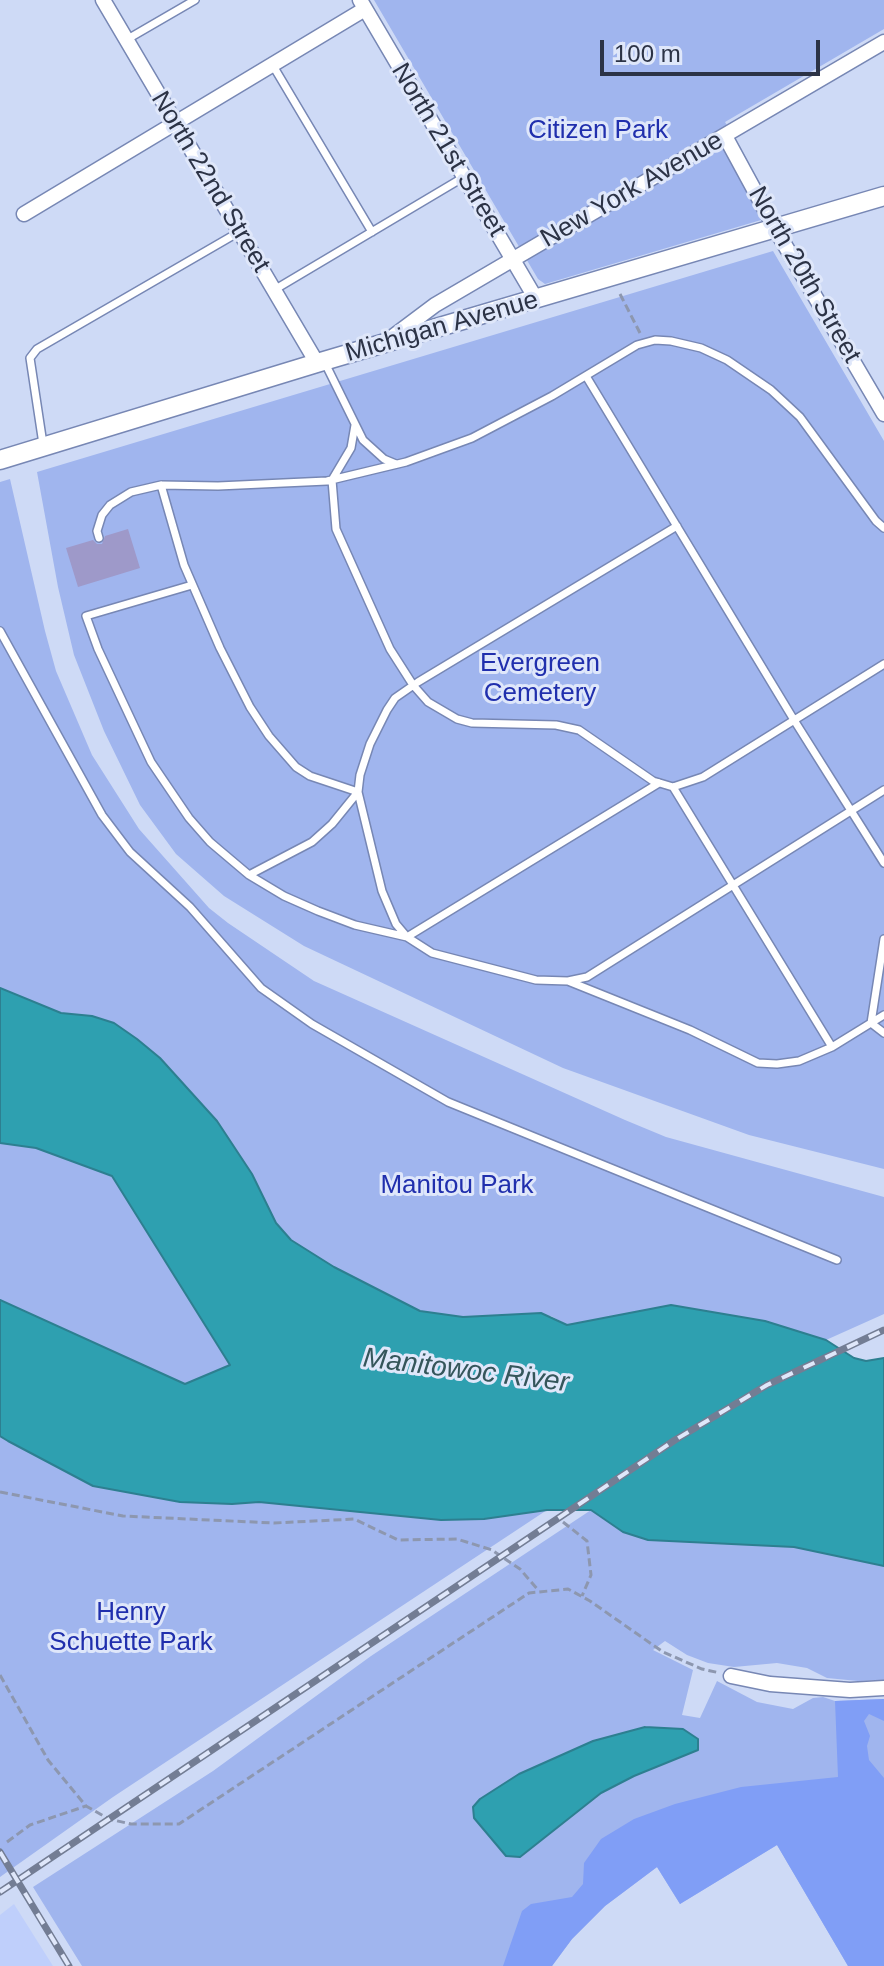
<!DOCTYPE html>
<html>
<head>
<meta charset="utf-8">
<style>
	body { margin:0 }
	#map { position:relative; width:884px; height:1966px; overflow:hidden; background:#cedaf6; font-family:Arial,sans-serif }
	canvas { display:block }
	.scale { position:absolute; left:600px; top:40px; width:220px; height:36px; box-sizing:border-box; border:4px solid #2c3346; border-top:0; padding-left:10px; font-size:24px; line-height:28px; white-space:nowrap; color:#2c3346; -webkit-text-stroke:6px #dfe7fa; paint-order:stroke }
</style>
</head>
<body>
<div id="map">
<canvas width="884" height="1966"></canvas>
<div class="scale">100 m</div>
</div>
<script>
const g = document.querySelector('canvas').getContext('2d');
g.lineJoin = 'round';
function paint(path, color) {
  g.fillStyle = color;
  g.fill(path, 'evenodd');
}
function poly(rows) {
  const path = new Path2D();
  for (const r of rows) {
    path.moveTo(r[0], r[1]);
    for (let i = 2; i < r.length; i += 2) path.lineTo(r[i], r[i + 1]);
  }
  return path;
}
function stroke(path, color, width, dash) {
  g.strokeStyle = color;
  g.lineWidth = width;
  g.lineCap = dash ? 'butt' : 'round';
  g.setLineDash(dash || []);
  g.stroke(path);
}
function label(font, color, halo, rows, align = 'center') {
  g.font = font + ' Arial,sans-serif';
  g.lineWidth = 6;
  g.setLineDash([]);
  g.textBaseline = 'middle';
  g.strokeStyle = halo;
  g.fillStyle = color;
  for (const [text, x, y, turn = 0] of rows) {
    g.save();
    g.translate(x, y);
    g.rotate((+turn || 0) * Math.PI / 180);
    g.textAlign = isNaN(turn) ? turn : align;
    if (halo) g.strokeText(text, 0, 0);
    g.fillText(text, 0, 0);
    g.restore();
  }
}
const built = poly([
	[14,1904,53,1966,0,1966,0,1915]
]);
const green = poly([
	[374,0,884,0,884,29,725,122,778,215,545,284,538,279],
	[773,251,884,441,884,1169,749,1135,563,1068,304,946,224,896,176,854,140,805,104,731,74,655,58,587,37,472],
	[10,479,45,631,56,671,92,755,139,829,209,908,228,923,314,981,625,1120,666,1137,884,1197,884,1314,826,1340,765,1321,671,1305,567,1325,551,1316,517,1314,463,1317,420,1311,334,1267,291,1240,276,1223,252,1174,217,1121,160,1058,92,1016,61,1013,0,988,0,482],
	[0,1143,36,1147,112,1176,230,1366,185,1384,0,1300],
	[0,1436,93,1486,179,1502,232,1504,259,1502,441,1520,484,1519,547,1510,113,1797,0,1877],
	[591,1510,623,1532,648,1540,794,1547,884,1566,884,1680,858,1681,827,1678,807,1668,777,1663,734,1667,708,1663,687,1655,665,1641,653,1650,693,1670,682,1715,700,1718,717,1681,757,1702,793,1709,813,1698,823,1697,835,1701,884,1699,884,1966,848,1966,777,1845,680,1904,657,1867,605,1906,572,1939,552,1966,82,1966,33,1887,213,1771,371,1656]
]);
const forest = poly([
	[884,1699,884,1721,869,1714,864,1721,870,1736,867,1746,869,1760,884,1778,884,1966,848,1966,777,1845,680,1904,657,1867,605,1906,572,1939,552,1966,503,1966,522,1911,531,1904,572,1897,583,1884,584,1863,601,1839,634,1819,675,1804,741,1787,838,1777,835,1701]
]);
const water = poly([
	[0,988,61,1013,92,1016,114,1023,137,1039,160,1058,217,1121,252,1174,276,1223,291,1240,334,1267,420,1311,463,1317,541,1313,567,1325,671,1305,765,1321,826,1340,854,1358,866,1361,884,1358,884,1566,794,1547,648,1540,623,1532,591,1510,547,1510,484,1519,441,1520,259,1502,232,1504,180,1502,93,1486,8,1441,0,1436,0,1300,185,1384,230,1365,112,1176,36,1148,0,1143,0,988],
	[645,1727,683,1729,698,1739,698,1750,634,1776,601,1793,520,1857,506,1856,474,1818,473,1807,480,1799,519,1774,593,1741,645,1727]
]);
const building = poly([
	[128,529,140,568,78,587,66,548,93,540,97,544,102,544,105,536]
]);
const path = poly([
	[620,294,640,333],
	[0,1492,123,1516,274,1523,354,1519,398,1540,457,1539,492,1550,520,1569,539,1591],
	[563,1522,587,1541,591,1575,582,1596],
	[0,1675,48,1760,86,1806,109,1819,131,1824,179,1824,529,1593,568,1589,590,1601,663,1652,702,1669,720,1673],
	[7,1842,30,1825,86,1806]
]);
const service = poly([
	[126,40,195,0],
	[272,64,372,232],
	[274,290,464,177],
	[325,363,363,440,384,459,396,464],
	[586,376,794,720,884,863],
	[355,425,351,448,332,480,336,529,390,649,413,685,428,702,457,719,472,723,556,725,579,730,653,781,673,787,703,777,884,664],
	[43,444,30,358,37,349,239,232],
	[161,485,184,565,220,648,250,707,269,736,296,767,310,776,358,792,332,824,312,842,249,875],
	[677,526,418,682,395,698,387,710,370,744,360,775,358,792,382,891,396,924,407,937,432,953,536,980,568,981,587,977,884,790],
	[99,538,97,531,102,515,110,505,131,492,161,485,218,486,327,481,406,462,472,438,552,396,637,345,655,340,671,341,701,348,727,360,771,390,800,417,876,521,884,528],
	[192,585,86,616,98,649,151,762,189,818,210,842,249,875,284,896,318,911,355,925,407,937,659,783],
	[0,631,102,815,130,852,190,907,261,988,312,1024,448,1102,837,1260],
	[673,787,832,1047],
	[884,939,871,1023,884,1033],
	[568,981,690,1030,758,1063,777,1064,799,1061,832,1047,884,1015]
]);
const minor = poly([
	[103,0,317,363],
	[360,0,536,299],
	[725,136,776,230,884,414],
	[24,214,365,9],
	[391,338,435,305,884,42],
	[731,1676,770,1684,850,1690,884,1688]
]);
const tertiary = poly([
	[0,460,317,363,884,196]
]);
const rail = poly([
	[0,1852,69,1966],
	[0,1892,675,1440,767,1385,884,1330]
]);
const parkNames = [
	["Citizen Park",598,131],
	["Evergreen",540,664],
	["Cemetery",540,694],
	["Manitou Park",457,1186],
	["Henry",131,1613],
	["Schuette Park",131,1643]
];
const streetNames = [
	["North 21st Street",448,150,59],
	["North 22nd Street",210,182,59],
	["New York Avenue",632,190,-30],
	["North 20th Street",804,275,60],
	["Michigan Avenue",442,327,-16]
];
const waterNames = [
	["Manitowoc River",466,1371,7]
];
paint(built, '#bfcffb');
paint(green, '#a0b5ee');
paint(forest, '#809ef6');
paint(water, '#2ea0b0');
stroke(water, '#2d7f90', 2);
paint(building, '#9e99c9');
stroke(service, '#7787b4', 10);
stroke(minor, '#7787b4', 17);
stroke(tertiary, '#7787b4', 21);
stroke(path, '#8d97af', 3, [8, 4]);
stroke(service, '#fff', 7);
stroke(minor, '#fff', 14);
stroke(tertiary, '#fff', 18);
stroke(rail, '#737d94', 7);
stroke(rail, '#dfe7fa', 4, [12]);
label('26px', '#202fad', '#dfe7fa', parkNames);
label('26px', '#2c3346', '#dfe7fa', streetNames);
label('italic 28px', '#35565b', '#dfe7fa', waterNames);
</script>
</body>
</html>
